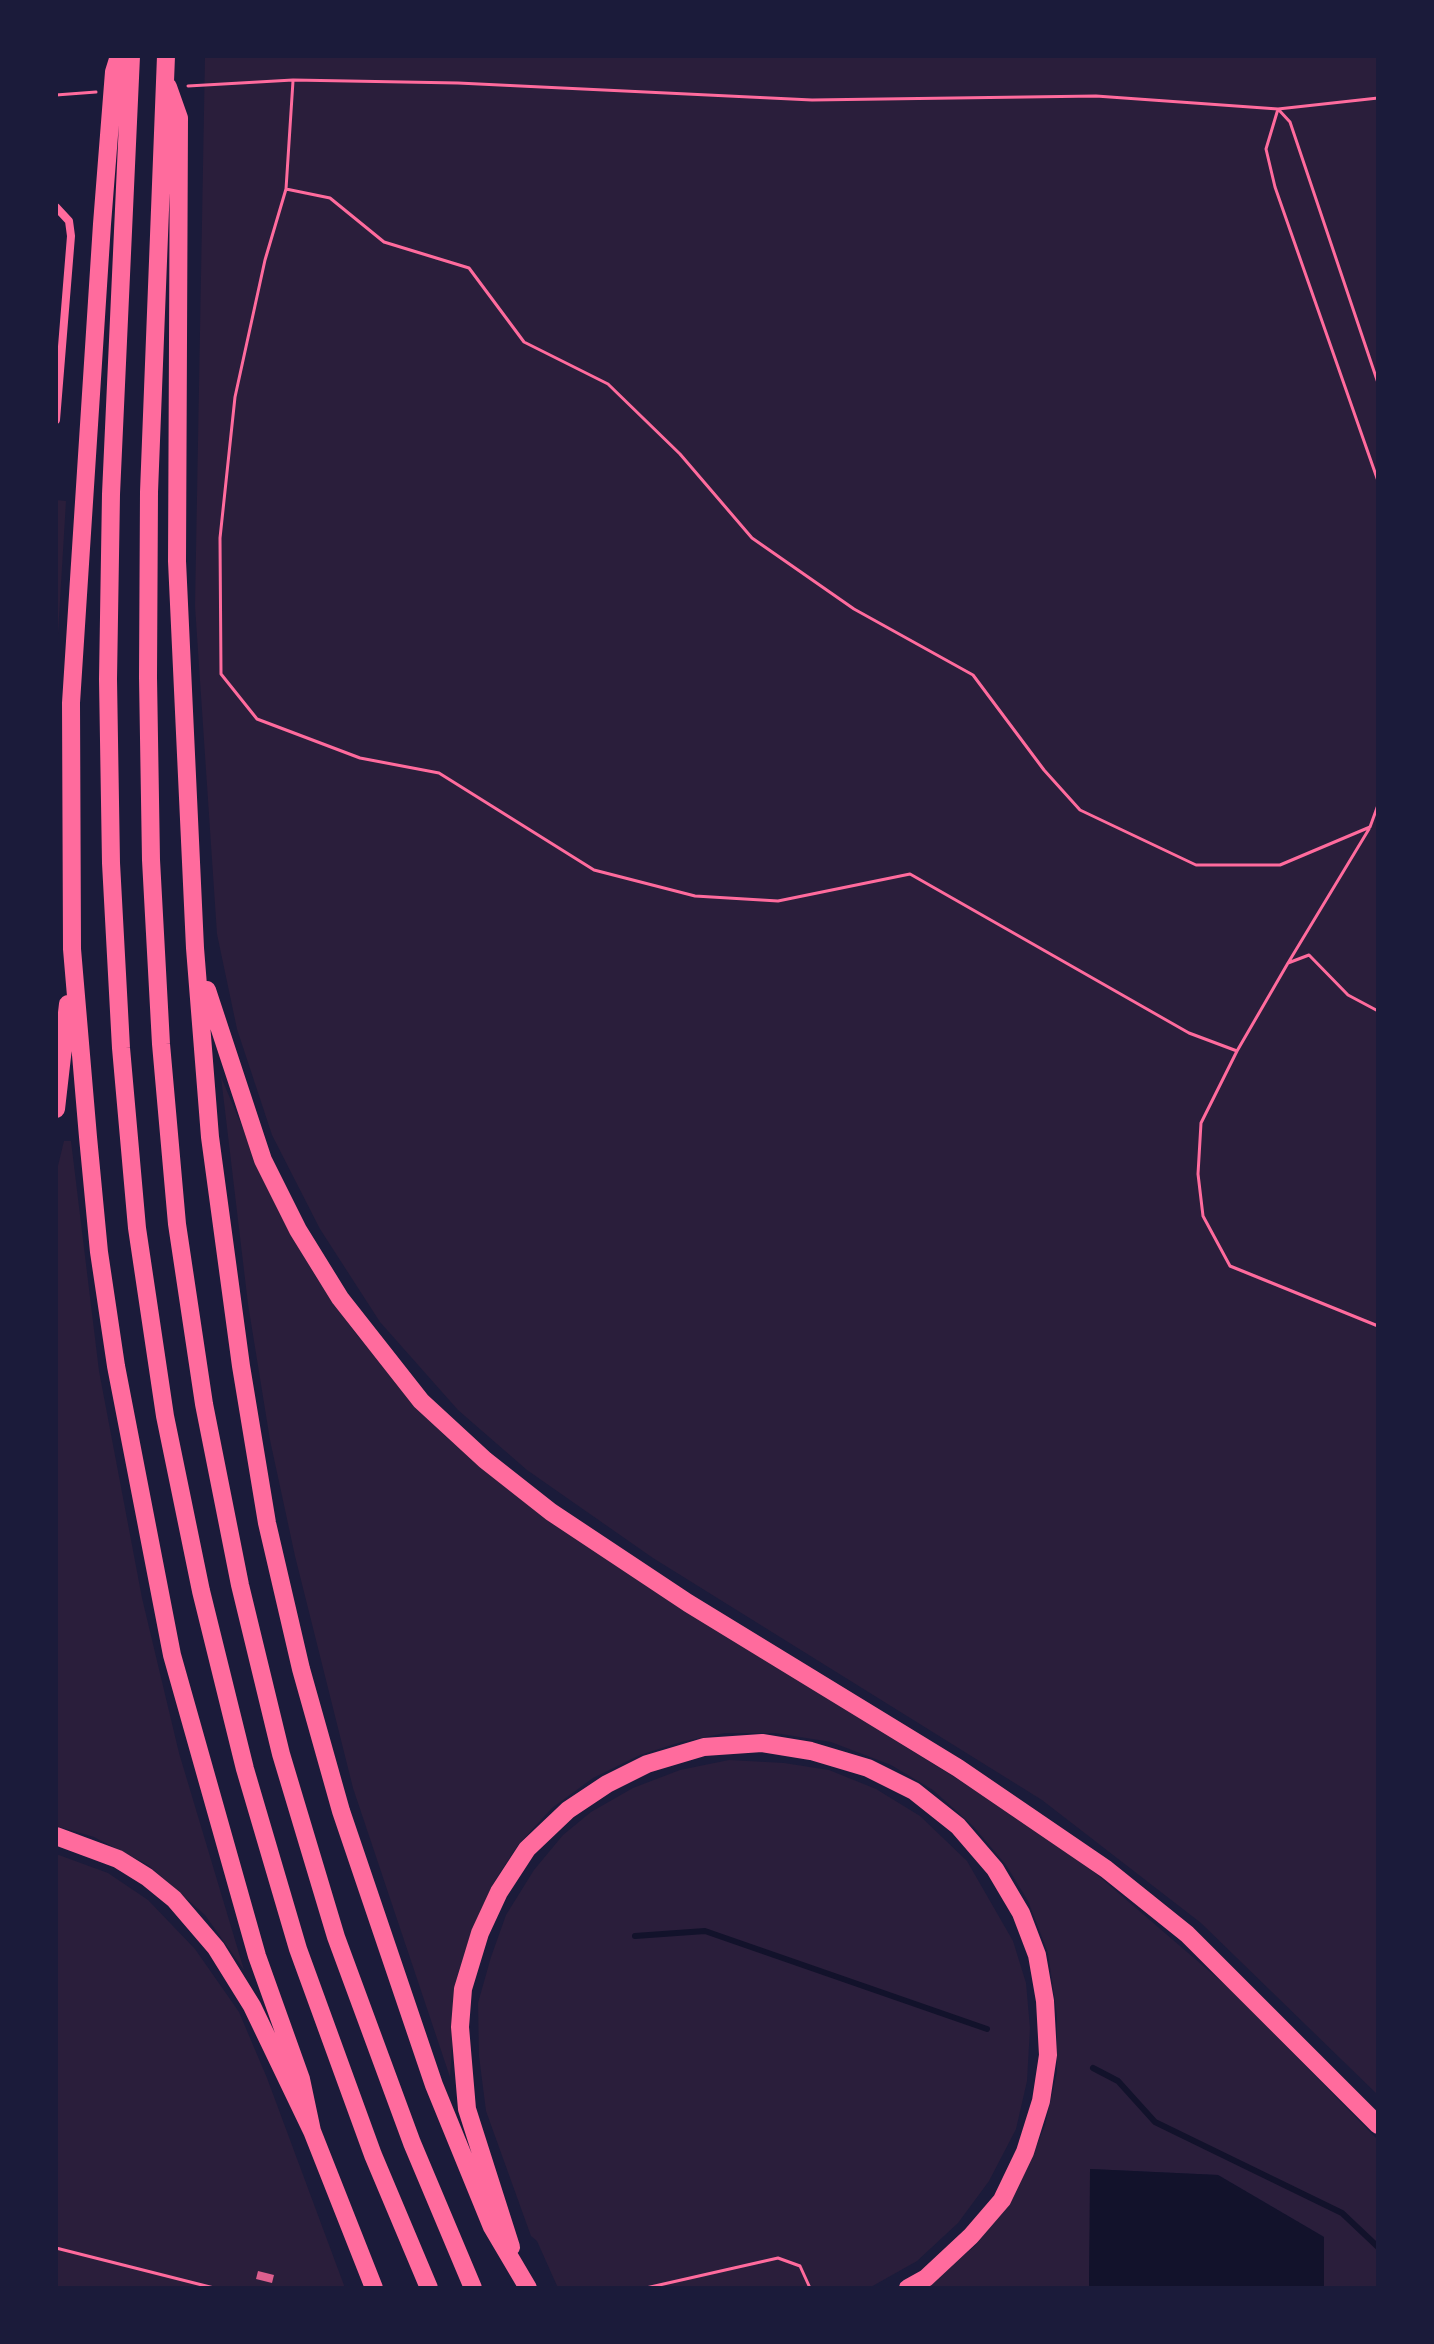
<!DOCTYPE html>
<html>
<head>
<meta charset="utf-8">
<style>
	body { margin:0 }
	#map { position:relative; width:1434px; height:2344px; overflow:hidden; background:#1b1b3a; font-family:"Fira Sans",sans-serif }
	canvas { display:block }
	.frame { position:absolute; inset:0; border:58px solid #1b1b3a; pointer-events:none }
</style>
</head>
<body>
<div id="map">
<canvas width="1434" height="2344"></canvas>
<div class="frame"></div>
</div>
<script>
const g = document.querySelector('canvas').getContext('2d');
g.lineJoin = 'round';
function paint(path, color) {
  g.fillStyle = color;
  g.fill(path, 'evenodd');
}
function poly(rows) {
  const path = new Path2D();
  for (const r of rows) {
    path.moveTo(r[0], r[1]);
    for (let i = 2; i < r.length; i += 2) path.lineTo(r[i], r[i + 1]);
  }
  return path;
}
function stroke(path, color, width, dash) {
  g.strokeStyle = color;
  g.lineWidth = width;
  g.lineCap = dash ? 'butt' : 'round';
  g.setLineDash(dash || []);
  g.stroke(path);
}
const green = poly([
	[205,56,1378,56,1378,2095,1201,1923,1042,1800,653,1558,527,1470,458,1410,380,1322,320,1229,272,1135,237,1029,217,934,195,606],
	[56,500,66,501,56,667],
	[221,1077,279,1213,316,1277,356,1334,445,1436,539,1513,676,1604,1012,1813,1094,1872,1230,1989,1378,2140,1378,2288,1324,2288,1324,2237,1218,2175,1091,2169,1089,2288,924,2288,976,2245,1005,2207,1030,2162,1045,2125,1057,2072,1057,2016,1048,1953,1028,1901,1006,1865,973,1826,933,1790,891,1765,831,1742,775,1733,725,1733,681,1742,640,1755,593,1778,552,1808,518,1845,494,1882,472,1930,457,1977,450,2077,353,1788,295,1556,270,1440,248,1304],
	[64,1141,71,1141,99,1371,142,1598,179,1753,244,1970,205,1915,148,1865,94,1837,56,1826,56,1174],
	[729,1760,784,1763,829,1770,876,1789,920,1816,967,1861,1013,1941,1026,1983,1030,2028,1027,2081,1016,2129,989,2181,958,2223,917,2261,869,2288,558,2288,537,2241,531,2236,486,2111,479,2056,478,2003,491,1957,506,1915,534,1870,563,1835,591,1812,633,1788,680,1770],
	[56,1854,108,1873,148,1900,195,1949,239,2012,267,2078,345,2288,56,2288]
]);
const water = poly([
	[1090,2169,1218,2175,1324,2237,1324,2288,1089,2288]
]);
const stream = poly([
	[635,1936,705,1931,987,2029],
	[1093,2068,1118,2081,1155,2122,1342,2213,1378,2247]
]);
const building = poly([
	[258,2271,274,2275,272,2283,256,2279]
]);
const path = poly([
	[188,86,293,80,458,83,812,100,1096,96,1278,109,1378,98],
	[56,95,96,92],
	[1278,109,1266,149,1275,187,1378,481],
	[1278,109,1290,122,1378,383],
	[286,189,293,81],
	[1378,805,1370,827,1280,865,1196,865,1080,810,1044,770,973,675,854,609,752,538,680,454,608,384,524,342,469,268,384,242,330,198,286,189,265,260,235,397,220,538,221,674,257,719,360,758,439,773,594,870,695,896,778,901,910,874,1189,1033,1237,1051,1288,963,1309,955,1348,995,1378,1011],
	[1288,963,1369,829],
	[1237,1051,1201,1123,1198,1174,1203,1216,1230,1266,1378,1326],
	[56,2248,214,2288],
	[646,2288,778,2258,800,2266,810,2288]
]);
const minor = poly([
	[56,207,69,221,71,236,56,420]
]);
const motorway = poly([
	[119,56,114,72,102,224,71,703,72,949,88,1137,99,1252,116,1366,172,1655,257,1956,301,2079,312,2131],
	[131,56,111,494,108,679,111,863,121,1048,137,1228,165,1416,201,1591,245,1769,298,1949,373,2155,429,2288],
	[166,56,149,492,148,677,151,860,161,1044,177,1224,204,1404,240,1585,281,1754,336,1937,412,2143,473,2288],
	[168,87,179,118,177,561,195,948,210,1137,241,1366,267,1523,301,1669,341,1811,434,2085,492,2227,528,2288],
	[207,990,263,1160,298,1230,340,1298,421,1401,485,1460,551,1512,688,1603,958,1768,1106,1869,1187,1934,1378,2125],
	[56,1109,68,1004],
	[56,1836,118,1859,147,1877,174,1899,216,1948,252,2006,312,2131,374,2288],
	[511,2247,467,2109,460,2027,463,1989,480,1933,499,1892,527,1849,568,1810,607,1784,647,1764,704,1747,762,1743,811,1751,868,1768,914,1791,958,1826,995,1869,1021,1913,1037,1955,1045,2001,1048,2055,1041,2101,1025,2152,1002,2200,971,2236,926,2278,908,2288]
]);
paint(green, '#2a1e3b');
paint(water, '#12122b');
stroke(stream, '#12122b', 6);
paint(building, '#dd5f8e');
stroke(path, '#ff6b9d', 3);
stroke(minor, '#ff6b9d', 8);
stroke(motorway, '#ff6b9d', 18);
</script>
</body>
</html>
